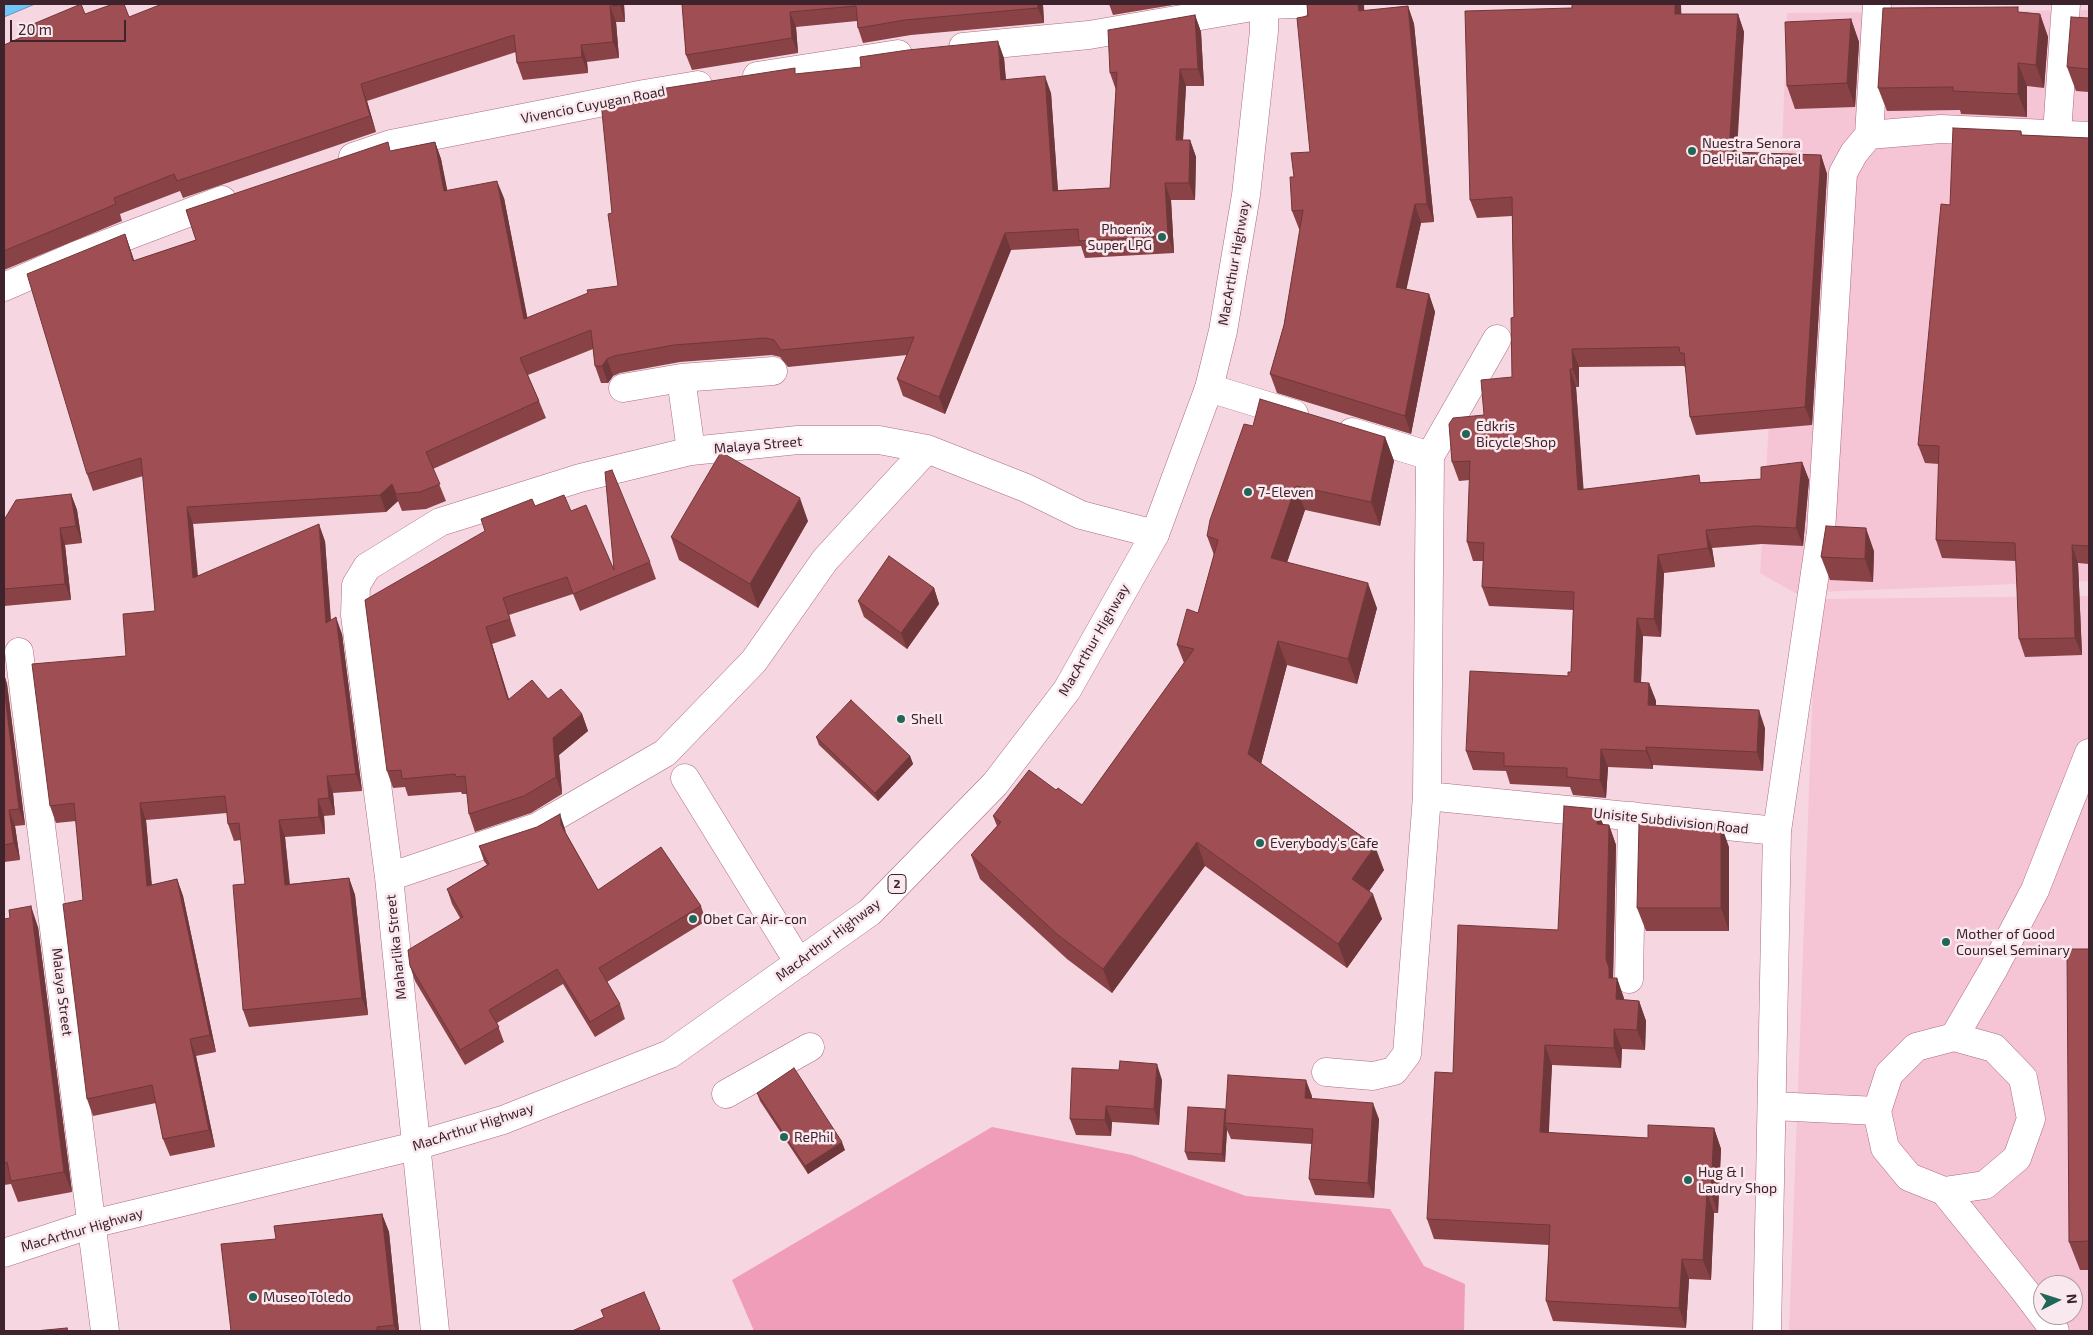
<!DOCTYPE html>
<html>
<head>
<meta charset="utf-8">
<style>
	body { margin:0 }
	#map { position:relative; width:2093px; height:1335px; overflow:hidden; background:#f6d7e1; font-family:"Exo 2",sans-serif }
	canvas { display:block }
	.frame { position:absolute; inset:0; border:5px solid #3e222c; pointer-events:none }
	.north { position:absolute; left:2033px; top:1275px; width:50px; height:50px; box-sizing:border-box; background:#f9e9ee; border:1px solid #ae99a0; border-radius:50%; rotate:85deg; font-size:14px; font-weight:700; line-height:20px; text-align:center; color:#3e222c }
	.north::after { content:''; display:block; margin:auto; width:18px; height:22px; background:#216658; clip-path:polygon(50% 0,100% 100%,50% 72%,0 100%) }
	.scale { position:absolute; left:10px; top:20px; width:116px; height:22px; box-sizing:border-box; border:2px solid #3e222c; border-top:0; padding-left:6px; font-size:15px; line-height:18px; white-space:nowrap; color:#3e222c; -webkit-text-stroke:4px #f9e9ee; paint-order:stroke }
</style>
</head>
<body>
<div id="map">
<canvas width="2093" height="1335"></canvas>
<div class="frame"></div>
<div class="north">N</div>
<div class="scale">20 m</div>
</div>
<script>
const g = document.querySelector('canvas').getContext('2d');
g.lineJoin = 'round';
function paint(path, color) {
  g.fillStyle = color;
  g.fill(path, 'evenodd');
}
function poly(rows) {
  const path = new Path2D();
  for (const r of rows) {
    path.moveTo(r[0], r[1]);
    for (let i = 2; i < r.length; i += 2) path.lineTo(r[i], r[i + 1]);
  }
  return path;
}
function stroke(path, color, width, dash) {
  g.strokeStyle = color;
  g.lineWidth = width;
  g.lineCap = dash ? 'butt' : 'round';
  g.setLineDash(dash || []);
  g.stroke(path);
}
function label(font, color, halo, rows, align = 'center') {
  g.font = font + ' "Exo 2",sans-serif';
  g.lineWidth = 5;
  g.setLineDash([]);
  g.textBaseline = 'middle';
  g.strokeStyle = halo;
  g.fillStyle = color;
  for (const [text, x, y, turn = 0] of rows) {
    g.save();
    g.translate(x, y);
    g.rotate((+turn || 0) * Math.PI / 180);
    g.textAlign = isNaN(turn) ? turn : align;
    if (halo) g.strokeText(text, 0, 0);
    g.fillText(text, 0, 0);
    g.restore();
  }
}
const built = poly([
	[2089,10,2089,581,1795,593,1760,573,1777,287,1787,13],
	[2089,596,2089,1331,1789,1331,1816,599],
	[2043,1285,2073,1285,2073,1315,2043,1315]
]);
const green = poly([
	[992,1127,1132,1155,1246,1196,1390,1209,1424,1266,1465,1284,1464,1331,754,1331,732,1280]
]);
const water = poly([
	[4,4,35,4,4,17,4,4]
]);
const minor = poly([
	[963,47,1089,35,1264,5,1298,4],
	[757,76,898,54],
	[2057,133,2066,4],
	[1869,135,1877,4],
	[353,157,391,144,644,94,698,85],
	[4,287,77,255,222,200],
	[681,378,691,451],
	[623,388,681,378,773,371],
	[1209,388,1294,414],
	[1352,432,1430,456,1427,796,1777,831],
	[1430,456,1497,339],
	[19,652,105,1331],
	[685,778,799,963],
	[389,877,537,827,665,753,754,661,825,560,927,449],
	[1629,979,1632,816],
	[1954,1037,1994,1048,2023,1078,2031,1119,2017,1158,1985,1185,1944,1191,1909,1177,1885,1148,1877,1111,1889,1074,1916,1047,1954,1037,1993,970,2035,890,2089,753],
	[1326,1072,1373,1076,1394,1071,1407,1054,1427,796],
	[726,1094,810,1047],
	[1773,1106,1877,1111],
	[1944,1191,2024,1290,2055,1331],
	[435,1331,389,877,355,615,356,585,367,567,440,522,580,478,691,451,798,440,879,440,927,449,1026,488,1081,515,1155,534],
	[1767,1331,1777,831,1821,532,1843,173,1854,153,1869,135,1941,129,2089,136]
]);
const highway = poly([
	[4,1253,92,1224,415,1146,503,1120,670,1054,870,912,995,784,1067,690,1155,534,1209,388,1223,331,1246,195,1264,31,1264,4]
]);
const wall = poly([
	[624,4,625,22,616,22,619,58,587,62,588,73,523,80,517,63,516,52,367,101,376,132,183,198,180,191,120,214,122,221,4,270,4,45,85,14,129,17],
	[682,4,1064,4,1043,5,1044,23,911,35,863,43,858,28,857,21,796,27,798,53,692,70,686,55],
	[1109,4,1179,4,1113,15],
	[1307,4,1364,4,1364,11,1408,6,1414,24,1434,222,1421,223,1406,289,1429,294,1435,312,1411,434,1277,393,1270,374,1284,325,1300,229,1299,229,1292,211,1294,177,1310,152],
	[1572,8,1681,14,1738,14,1744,32,1737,152,1821,155,1827,174,1812,425,1696,435,1690,417,1686,369,1684,366,1579,367,1579,387,1576,387,1583,489,1761,479,1802,462,1809,480,1803,546,1762,544,1712,548,1715,567,1664,573,1661,637,1643,636,1641,683,1649,683,1656,701,1656,706,1765,728,1763,771,1653,765,1653,769,1608,767,1606,798,1573,795,1570,787,1510,784,1506,771,1473,770,1466,751,1568,676,1571,672,1573,610,1489,606,1482,587,1483,561,1473,561,1467,542,1470,480,1459,481,1452,462,1484,415,1512,377,1514,317,1512,216,1477,218,1470,200],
	[2020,12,2040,14,2048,37,2044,88,2027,86,2027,117,1961,114,1960,110,1887,111,1878,88],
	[1195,15,1201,32,1204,86,1186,86,1183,140,1190,140,1196,157,1195,200,1171,200,1174,253,1085,258,1081,246,1011,250,945,414,903,396,897,379,907,355,788,367,780,357,772,355,680,362,620,373,613,376,608,383,601,383,595,366,593,349,528,375,539,401,546,418,433,469,446,501,426,509,402,511,398,501,386,512,193,524,198,576,325,541,331,620,342,634,362,791,333,793,335,815,324,816,325,834,285,837,290,884,349,878,355,895,368,1015,249,1027,243,1010,245,884,241,840,234,841,228,824,227,813,146,820,152,885,177,879,183,896,216,1052,196,1056,215,1147,170,1156,163,1139,156,1103,93,1116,87,1099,83,900,76,821,56,823,50,806,126,656,155,611,143,476,93,491,87,474,125,234,134,261,196,240,391,151,435,142,441,159,447,191,504,198,527,318,618,286,612,213,661,97,797,74,1004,58,1006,79,1051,93,1058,190,1110,188,1116,90,1110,73],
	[2089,18,2089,92,2076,91,2067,67],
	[1851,19,1859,42,1855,107,1795,109,1787,86],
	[2021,131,2022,135,2089,138,2089,564,2078,563,2082,655,2025,657,2019,639,2016,561,1942,558,1936,540,1939,464,1925,463,1918,445,1950,205],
	[1253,426,1385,437,1394,461,1380,526,1305,510,1287,562,1377,608,1357,684,1287,665,1261,764,1384,870,1369,891,1382,919,1347,968,1205,866,1112,993,1067,959,980,879,971,855,997,826,993,816,1056,790,1082,805,1184,663,1177,645,1198,613,1214,555,1207,536],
	[71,494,77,510,82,543,65,545,71,600,4,606,4,520],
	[535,506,571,511,614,570,650,562,656,579,580,611,573,594,509,615,516,636,492,644,509,699,548,699,582,714,588,731,559,755,562,794,531,813,475,832,469,814,467,794,462,794,461,792,408,796,405,787,393,788,387,771],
	[808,521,758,608,679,560,671,537],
	[1874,551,1873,582,1830,580,1821,557],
	[934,588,939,604,907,649,864,617,858,601],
	[4,674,7,684,25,825,15,826,20,860,4,862],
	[816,737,910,756,913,764,878,801,819,745],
	[1597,809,1603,825,1609,825,1616,845,1613,978,1617,978,1624,1000,1639,1001,1646,1021,1645,1050,1622,1049,1621,1068,1552,1065,1548,1133,1648,1138,1714,1128,1721,1149,1718,1213,1714,1213,1711,1280,1689,1279,1686,1328,1553,1321,1546,1301,1549,1245,1434,1239,1427,1219,1558,930],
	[565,829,566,833,598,890,701,906,706,921,607,982,620,1004,625,1019,595,1037,563,984,497,1023,504,1042,465,1065,415,981,410,966,460,918,452,904,447,889,487,865,484,861,479,846],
	[1729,847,1729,931,1646,931,1637,908],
	[4,919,38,927,72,1192,18,1202,11,1184,4,1185],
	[2089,949,2089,1270,2080,1270,2069,1242],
	[1162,1080,1159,1125,1112,1122,1111,1136,1076,1135,1070,1119],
	[757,1093,845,1150,808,1174,760,1101],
	[1312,1096,1311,1099,1379,1119,1374,1198,1315,1195,1309,1179,1312,1144,1231,1139,1227,1130,1225,1162,1188,1160,1185,1152,1225,1109],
	[382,1214,389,1232,399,1331,231,1331,276,1239]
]);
const shadedWall = poly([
	[619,4,624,4,625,22,620,5],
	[1038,4,1042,4,1043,5,1044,23,1038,8],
	[1358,4,1364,4,1365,29,1359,11],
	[1675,4,1681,4,1682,32,1675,14],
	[610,6,616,22,619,58,613,42],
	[1408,6,1414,24,1434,222,1427,204],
	[790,12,796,27,798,53,792,38],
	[1738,14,1744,32,1735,170,1729,152],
	[2040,14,2048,37,2044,88,2036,65],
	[1195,15,1201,32,1204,86,1198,69],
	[1851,19,1859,42,1855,107,1847,83],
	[998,41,1004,58,1007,97,1001,80],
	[581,45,587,62,588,73,582,57],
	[2018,63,2027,86,2027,117,2018,94],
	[1180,69,1186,86,1182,157,1176,140],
	[1045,76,1051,93,1059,208,1053,191],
	[361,84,367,101,376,132,370,116],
	[1190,140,1196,157,1195,200,1189,183],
	[435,142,441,159,451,208,444,191],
	[1821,155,1827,174,1812,425,1805,407],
	[497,181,504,198,531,336,524,319],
	[1165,183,1171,200,1174,253,1168,236],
	[1415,204,1421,223,1403,305,1396,287],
	[1005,233,1011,250,945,414,939,397],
	[125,234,131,251,140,278,133,261],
	[1429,294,1435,312,1411,434,1405,416],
	[1572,349,1579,367,1579,387,1573,369],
	[607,359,613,376,608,383,602,366],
	[1570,369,1576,387,1585,508,1578,490],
	[1385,437,1394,461,1380,526,1371,502],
	[1802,462,1809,480,1803,546,1796,528],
	[392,484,398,501,386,512,380,495],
	[1296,486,1305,510,1280,583,1271,558],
	[71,494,77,510,82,543,76,526],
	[800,498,808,521,758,608,750,584],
	[187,507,193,524,199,595,193,578],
	[319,524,325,541,332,640,326,623],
	[60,528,65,545,71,600,65,584],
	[1866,528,1874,551,1873,582,1865,559],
	[1706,530,1712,548,1715,567,1708,548],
	[2072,545,2078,563,2082,655,2075,638],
	[1658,555,1664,573,1661,637,1654,619],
	[1368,583,1377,608,1357,684,1348,659],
	[934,588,939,604,907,649,901,633],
	[336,617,342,634,362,791,356,774],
	[1637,618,1643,636,1640,701,1634,682],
	[486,627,492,644,514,717,508,700],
	[1278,641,1287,665,1257,779,1248,754],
	[4,674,7,684,25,825,19,809,4,687],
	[1649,683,1656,701,1655,724,1648,705],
	[1759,710,1765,728,1763,771,1757,752],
	[582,714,588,731,559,755,562,794,556,777,553,738],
	[1646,747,1653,765,1653,769,1646,751],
	[1601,749,1608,767,1606,798,1600,780],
	[910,756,913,764,878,801,875,793],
	[327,776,333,793,335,815,329,798],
	[318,799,324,816,325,834,319,817],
	[140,803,146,820,153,903,147,886],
	[1597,809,1605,829,1597,824],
	[9,810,15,826,20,860,14,843],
	[560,814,565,829,566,840,561,825],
	[279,820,285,837,291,902,285,885],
	[1721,824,1729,847,1729,931,1721,908],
	[1609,825,1616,845,1613,979,1617,978,1624,998,1623,1019,1609,978,1606,959],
	[1197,842,1205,866,1112,993,1103,969],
	[1375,846,1384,870,1361,903,1352,879],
	[349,878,355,895,368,1015,362,998],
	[177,879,183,896,216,1052,210,1035],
	[1373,894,1382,919,1347,968,1338,944],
	[31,906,38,927,72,1192,64,1172],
	[1639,1001,1646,1021,1645,1050,1637,1030],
	[1614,1029,1622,1049,1621,1068,1614,1048],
	[190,1039,196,1056,215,1147,209,1130],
	[1545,1045,1552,1065,1548,1152,1540,1132],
	[1157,1064,1162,1080,1159,1125,1154,1109],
	[1306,1080,1312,1096,1311,1114,1305,1098],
	[1373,1103,1379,1119,1374,1198,1368,1183],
	[1106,1106,1112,1122,1111,1136,1105,1120],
	[1225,1109,1225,1123,1227,1130,1225,1162,1222,1154],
	[1714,1128,1721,1149,1718,1213,1711,1193],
	[842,1142,845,1150,808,1174,805,1166],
	[1707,1193,1714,1213,1711,1280,1703,1260],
	[382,1214,389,1232,399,1331,396,1331,394,1325],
	[1682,1259,1689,1279,1686,1328,1679,1308]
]);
const building = poly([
	[81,4,85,14,113,4,124,4,129,17,162,4,619,4,620,5,610,6,613,42,581,45,582,57,517,63,514,35,361,84,370,116,177,181,174,174,114,198,116,204,4,251,4,45,29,34,26,27,81,4],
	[682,4,1038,4,1038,8,905,20,858,28,856,6,790,12,792,38,686,55,682,4],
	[1307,4,1358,4,1359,11,1408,6,1427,204,1415,204,1396,287,1429,294,1405,416,1270,374,1284,325,1303,210,1292,211,1290,177,1294,177,1291,153,1310,152,1297,18,1308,16,1307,4],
	[1572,4,1675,4,1675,14,1738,14,1729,152,1821,155,1805,407,1690,417,1684,353,1680,353,1679,347,1572,349,1573,369,1570,369,1578,490,1699,475,1700,483,1761,479,1761,467,1802,462,1796,528,1756,526,1706,530,1708,548,1658,555,1654,619,1637,618,1634,682,1649,683,1648,705,1759,710,1757,752,1646,747,1646,751,1601,749,1600,780,1567,777,1567,768,1504,766,1504,753,1466,751,1470,671,1568,676,1568,672,1571,672,1574,592,1482,587,1484,543,1467,542,1470,461,1452,462,1449,424,1453,418,1484,415,1481,380,1512,377,1511,318,1514,317,1512,197,1470,200,1465,11,1572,8,1572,4],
	[2018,7,2018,12,2040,14,2036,65,2018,63,2018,94,1953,91,1953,87,1878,88,1883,8,2018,7],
	[1195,15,1198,69,1180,69,1176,140,1190,140,1189,183,1165,183,1168,236,1079,241,1078,229,1005,233,939,397,897,379,914,337,781,350,774,340,766,338,674,345,614,356,607,359,602,366,595,366,591,330,520,358,539,401,426,452,440,484,420,492,396,494,392,484,380,495,187,507,193,578,319,524,326,623,336,617,356,774,327,776,329,798,318,799,319,817,279,820,285,885,349,878,362,998,243,1010,233,885,245,884,239,823,228,824,225,796,140,803,147,886,177,879,210,1035,190,1039,209,1130,163,1139,152,1085,87,1099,63,904,83,900,74,803,50,806,32,664,126,656,123,614,155,611,141,458,87,474,27,274,125,234,133,261,196,240,186,210,388,142,390,151,435,142,444,191,497,181,524,319,588,293,587,290,618,286,608,214,612,213,601,102,661,97,660,89,795,68,795,74,861,67,860,57,908,50,998,41,1001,80,1045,76,1053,191,1110,188,1117,72,1110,73,1108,30,1195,15],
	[2071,17,2089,18,2089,69,2067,67,2071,17],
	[1851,19,1847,83,1787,86,1785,22,1851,19],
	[1953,128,2021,131,2021,135,2089,138,2089,546,2072,545,2075,638,2019,639,2015,543,1936,540,1939,446,1918,445,1941,204,1950,205,1953,128],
	[1260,399,1385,437,1371,502,1296,486,1271,558,1368,583,1348,659,1278,641,1248,754,1375,846,1352,879,1373,894,1338,944,1197,842,1103,969,1058,935,971,855,1001,822,993,816,1029,770,1056,790,1058,788,1082,805,1194,649,1177,645,1187,609,1198,613,1218,540,1207,536,1210,520,1244,424,1253,426,1260,399],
	[721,452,800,498,750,584,671,537,721,452],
	[612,470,650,562,573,594,567,577,503,598,510,619,486,627,508,700,532,680,548,699,561,689,582,714,553,738,556,777,524,796,469,814,465,776,456,777,455,774,402,779,401,770,387,771,365,600,485,531,481,519,532,499,535,506,564,495,571,511,586,505,614,570,605,472,612,470],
	[71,494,76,526,60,528,65,584,4,589,4,520,16,500,71,494],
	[1826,526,1866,528,1865,559,1821,557,1826,526],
	[889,556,934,588,901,633,858,601,889,556],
	[4,687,19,809,9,810,14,843,4,845,4,687],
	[851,700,910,756,875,793,816,737,851,700],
	[1564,806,1597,809,1597,824,1609,825,1606,959,1609,968,1609,978,1617,978,1616,999,1639,1001,1637,1030,1614,1029,1614,1048,1545,1045,1540,1132,1648,1138,1648,1125,1714,1128,1711,1193,1707,1193,1703,1260,1682,1259,1679,1308,1546,1301,1550,1225,1427,1219,1435,1072,1453,1073,1458,925,1558,930,1564,806],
	[560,814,561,825,598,890,661,847,701,906,599,968,620,1004,590,1022,557,969,489,1010,499,1027,460,1050,410,966,408,950,463,917,447,889,489,864,479,846,537,827,560,814],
	[1639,824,1721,824,1721,908,1637,908,1639,824],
	[31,906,64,1172,11,1181,7,1162,4,1163,4,919,10,918,9,910,31,906],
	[2067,949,2089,949,2089,1241,2069,1242,2067,949],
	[1120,1061,1157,1064,1154,1109,1106,1106,1105,1120,1070,1119,1072,1068,1119,1070,1120,1061],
	[794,1068,842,1142,805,1166,757,1093,794,1068],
	[1228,1075,1306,1080,1305,1098,1373,1103,1368,1183,1309,1179,1313,1129,1225,1123,1228,1075],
	[1188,1107,1225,1109,1222,1154,1185,1152,1188,1107],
	[382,1214,394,1325,377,1327,377,1331,231,1331,221,1244,276,1239,274,1226,382,1214],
	[644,1292,660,1329,656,1331,572,1331,604,1317,601,1310,644,1292],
	[67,1328,68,1331,35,1331,67,1328]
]);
const markers = [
	[1692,151,5,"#216658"],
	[1162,237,5,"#216658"],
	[1466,434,5,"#216658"],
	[1248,492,5,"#216658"],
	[901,719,5,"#216658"],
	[1260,843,5,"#216658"],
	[693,919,5,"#216658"],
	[1946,942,5,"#216658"],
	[784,1137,5,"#216658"],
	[1688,1180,5,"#216658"],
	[253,1297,5,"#216658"]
];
const shields = [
	[897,884,18]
];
const shieldNames = [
	["2",897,884]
];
const streetNames = [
	["Vivencio Cuyugan Road",593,105,-11],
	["MacArthur Highway",1234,263,-80],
	["Malaya Street",758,445,-5],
	["MacArthur Highway",1094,640,-60],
	["Unisite Subdivision Road",1671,821,6],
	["MacArthur Highway",828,940,-37],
	["Maharlika Street",396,947,-96],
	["Malaya Street",62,992,83],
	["MacArthur Highway",473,1127,-18],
	["MacArthur Highway",82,1230,-16]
];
const poiNames = [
	["Nuestra Senora",1702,143],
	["Del Pilar Chapel",1702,159],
	["Phoenix",1152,229,"right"],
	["Super LPG",1152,245,"right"],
	["Edkris",1476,426],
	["Bicycle Shop",1476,442],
	["7-Eleven",1258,492],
	["Shell",911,719],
	["Everybody's Cafe",1270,843],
	["Obet Car Air-con",703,919],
	["Mother of Good",1956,934],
	["Counsel Seminary",1956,950],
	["RePhil",794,1137],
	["Hug & I",1698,1172],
	["Laudry Shop",1698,1188],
	["Museo Toledo",263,1297]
];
paint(built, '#f6c5d5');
paint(green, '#f09dba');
paint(water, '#72c5f8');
stroke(water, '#6294bb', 1);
stroke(minor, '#ad6a82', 29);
stroke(highway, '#ad6a82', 29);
stroke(minor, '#fff', 28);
stroke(highway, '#fff', 28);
paint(wall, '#894347');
paint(shadedWall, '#6f373a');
paint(building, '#9f4e53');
stroke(building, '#6f373a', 1);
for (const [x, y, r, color] of markers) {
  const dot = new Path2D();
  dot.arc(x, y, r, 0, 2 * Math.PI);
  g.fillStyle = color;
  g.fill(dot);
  stroke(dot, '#f9e9ee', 2);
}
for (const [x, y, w] of shields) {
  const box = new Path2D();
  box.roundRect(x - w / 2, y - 9.5, w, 19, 4);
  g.fillStyle = '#f9e9ee';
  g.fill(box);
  stroke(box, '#3e222c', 1);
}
label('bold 12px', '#3e222c', null, shieldNames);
label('14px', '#3e222c', '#f9e9ee', streetNames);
label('14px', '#3e222c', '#f9e9ee', poiNames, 'left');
</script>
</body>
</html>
